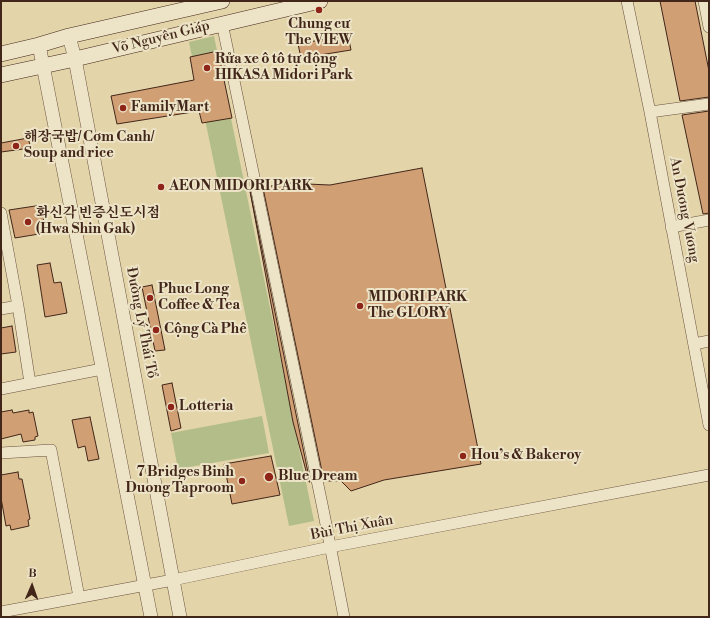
<!DOCTYPE html>
<html>
<head>
<meta charset="utf-8">
<style>
	body { margin:0 }
	#map { position:relative; width:710px; height:618px; overflow:hidden; background:#e3d5a9; font-family:"Libre Bodoni",serif }
	canvas { display:block }
	.frame { position:absolute; inset:0; border:2px solid #42261a; pointer-events:none }
	.north { position:absolute; left:12px; top:566px; width:40px; height:40px; -webkit-text-stroke:3px #ede4c7; paint-order:stroke; rotate:2deg; font-size:11px; font-weight:700; line-height:16px; text-align:center; color:#42261a }
	.north::after { content:''; display:block; margin:auto; width:14px; height:18px; background:#42261a; clip-path:polygon(50% 0,100% 100%,50% 72%,0 100%) }
</style>
</head>
<body>
<div id="map">
<canvas width="710" height="618"></canvas>
<div class="frame"></div>
<div class="north">B</div>
</div>
<script>
const g = document.querySelector('canvas').getContext('2d');
g.lineJoin = 'round';
function paint(path, color) {
  g.fillStyle = color;
  g.fill(path, 'evenodd');
}
function poly(rows) {
  const path = new Path2D();
  for (const r of rows) {
    path.moveTo(r[0], r[1]);
    for (let i = 2; i < r.length; i += 2) path.lineTo(r[i], r[i + 1]);
  }
  return path;
}
function stroke(path, color, width, dash) {
  g.strokeStyle = color;
  g.lineWidth = width;
  g.lineCap = dash ? 'butt' : 'round';
  g.setLineDash(dash || []);
  g.stroke(path);
}
function label(font, color, halo, rows, align = 'center') {
  g.font = font + ' "Libre Bodoni","Noto Serif KR",serif';
  g.lineWidth = 4;
  g.setLineDash([]);
  g.textBaseline = 'middle';
  g.strokeStyle = halo;
  g.fillStyle = color;
  for (const [text, x, y, turn = 0] of rows) {
    g.save();
    g.translate(x, y);
    g.rotate((+turn || 0) * Math.PI / 180);
    g.textAlign = isNaN(turn) ? turn : align;
    if (halo) g.strokeText(text, 0, 0);
    g.fillText(text, 0, 0);
    g.restore();
  }
}
const green = poly([
	[214,36,314,521,289,526,189,42],
	[262,416,269,453,178,469,171,433]
]);
const building = poly([
	[660,1,695,1,709,71,709,97,680,101,660,1],
	[348,35,351,50,301,58,298,44,348,35],
	[218,51,232,118,202,123,199,111,117,124,111,96,194,80,190,57,218,51],
	[709,111,709,213,703,214,682,115,709,111],
	[28,138,31,148,1,152,1,143,28,138],
	[422,168,481,464,384,480,351,491,341,481,324,481,263,188,284,183,330,185,422,168],
	[250,191,310,482,309,482,293,422,250,191],
	[42,205,45,233,15,238,9,210,42,205],
	[50,263,54,283,61,282,67,313,45,317,37,265,50,263],
	[152,285,165,350,155,351,142,287,152,285],
	[12,326,16,352,1,354,1,328,12,326],
	[172,383,181,428,171,431,162,385,172,383],
	[12,410,13,413,29,410,29,413,33,412,38,436,35,437,35,440,23,442,21,434,1,439,1,412,12,410],
	[90,417,99,459,88,461,85,446,78,448,72,420,90,417],
	[271,456,280,495,232,504,224,464,271,456],
	[18,472,19,479,22,479,30,519,28,520,29,526,11,530,10,525,6,526,1,498,1,475,18,472]
]);
const minor = poly([
	[627,1,650,112,709,425],
	[704,1,709,27],
	[222,23,323,509,344,617],
	[650,112,709,104],
	[1,213,18,306,1,309],
	[671,227,709,220],
	[18,306,30,383],
	[694,344,709,341],
	[1,389,102,369],
	[1,453,51,450,79,597],
	[1,612,173,580,330,547,709,475]
]);
const tertiary = poly([
	[69,36,75,59,180,617],
	[39,45,151,617]
]);
const secondary = poly([
	[1,54,39,45,69,36,222,1],
	[1,75,75,59,320,1]
]);
const markers = [
	[319,10,4,"#8f2418"],
	[207,68,4,"#8f2418"],
	[123,108,4,"#8f2418"],
	[16,146,4,"#8f2418"],
	[161,187,4,"#8f2418"],
	[28,222,4,"#8f2418"],
	[150,298,4,"#8f2418"],
	[360,306,4,"#8f2418"],
	[156,330,4,"#8f2418"],
	[171,407,4,"#8f2418"],
	[463,456,4,"#8f2418"],
	[269,477,5,"#8f2418"],
	[242,481,4,"#8f2418"]
];
const poiNames = [
	["Chung cư",319,25,"center"],
	["The VIEW",319,41,"center"],
	["Rửa xe ô tô tự động",215,60],
	["HIKASA Midori Park",215,76],
	["FamilyMart",131,108],
	["해장국밥/ Cơm Canh/",24,138],
	["Soup and rice",24,154],
	["AEON MIDORI PARK",169,187],
	["화신각 빈증신도시점",36,214],
	["(Hwa Shin Gak)",36,230],
	["Phuc Long",158,290],
	["Coffee & Tea",158,306],
	["MIDORI PARK",368,298],
	["The GLORY",368,314],
	["Cộng Cà Phê",164,330],
	["Lotteria",179,407],
	["Hou’s & Bakeroy",471,456],
	["7 Bridges Binh",234,473,"right"],
	["Duong Taproom",234,489,"right"],
	["Blue Dream",278,477]
];
const streetNames = [
	["Võ Nguyên Giáp",161,38,-14],
	["An Dương Vương",684,210,79],
	["Đường Lý Thái Tổ",141,323,79],
	["Bùi Thị Xuân",352,528,-11]
];
paint(green, '#b3bd89');
paint(building, '#d09f73');
stroke(building, '#42261a', 1);
stroke(minor, '#6a523e', 12);
stroke(tertiary, '#6a523e', 14);
stroke(secondary, '#42261a', 16);
stroke(minor, '#ede4c7', 11);
stroke(tertiary, '#ede4c7', 13);
stroke(secondary, '#ede4c7', 15);
for (const [x, y, r, color] of markers) {
  const dot = new Path2D();
  dot.arc(x, y, r, 0, 2 * Math.PI);
  g.fillStyle = color;
  g.fill(dot);
  stroke(dot, '#ede4c7', 1.5);
}
label('bold 14px', '#42261a', '#ede4c7', poiNames, 'left');
label('14px', '#42261a', '#ede4c7', streetNames);
</script>
</body>
</html>
